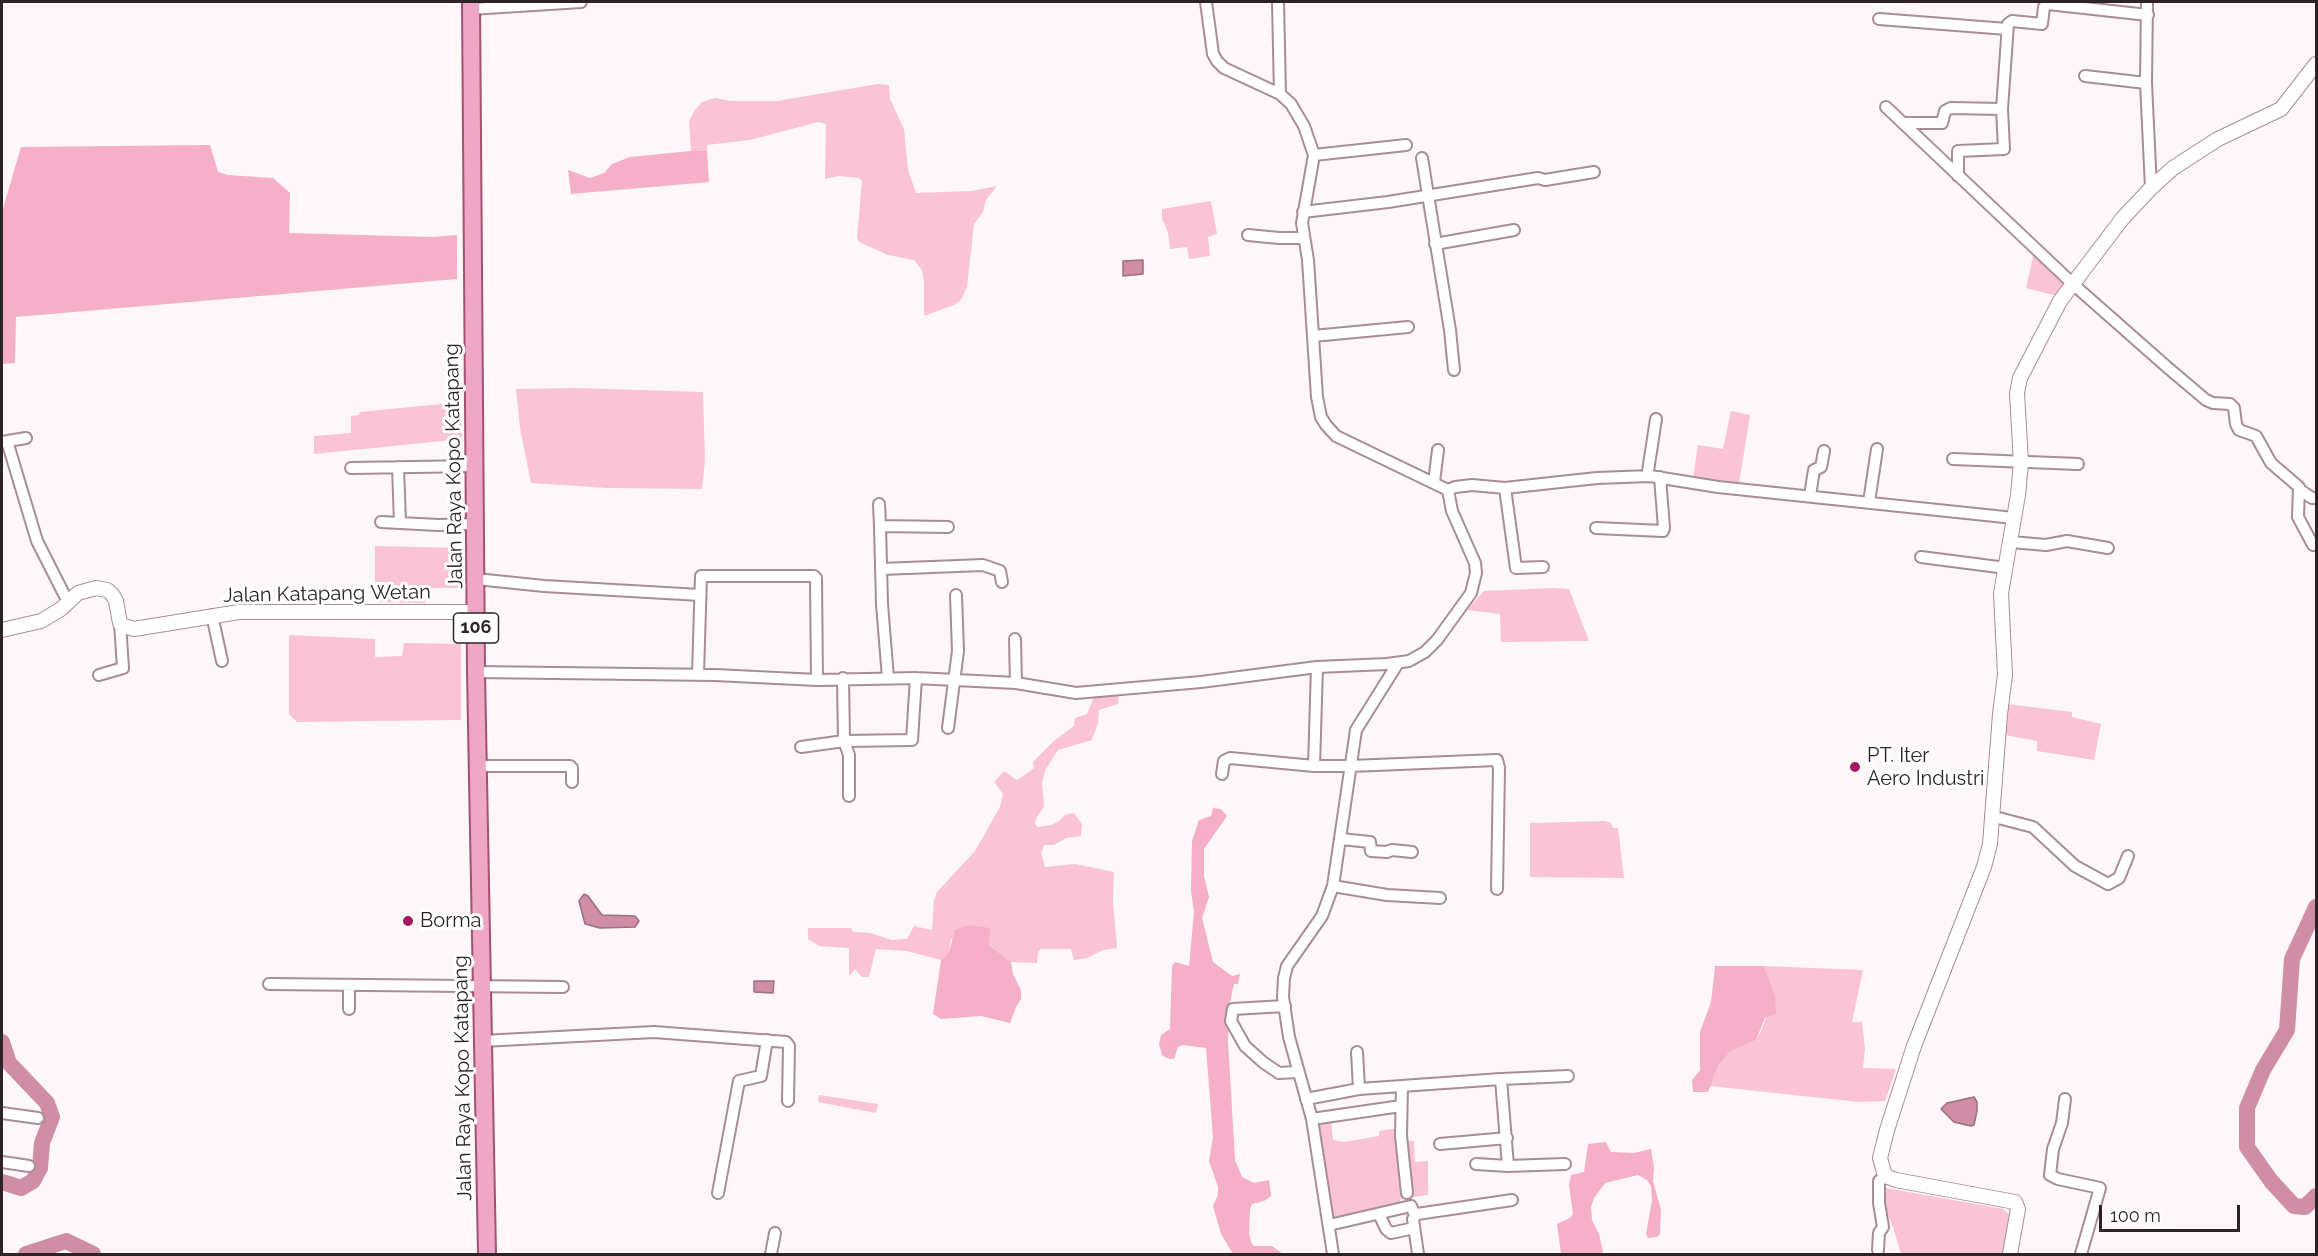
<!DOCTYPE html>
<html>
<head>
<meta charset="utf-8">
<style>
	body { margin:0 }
	#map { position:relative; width:2318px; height:1256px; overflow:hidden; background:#fdf7f9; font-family:Raleway,sans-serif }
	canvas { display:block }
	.frame { position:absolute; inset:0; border:3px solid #2d2326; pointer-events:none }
	.scale { position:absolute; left:2099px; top:1205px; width:141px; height:27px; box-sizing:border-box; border:3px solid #2d2326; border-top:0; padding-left:8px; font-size:18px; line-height:21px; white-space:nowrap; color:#2d2326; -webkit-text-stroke:4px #fff; paint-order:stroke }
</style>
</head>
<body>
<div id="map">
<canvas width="2318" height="1256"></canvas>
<div class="frame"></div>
<div class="scale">100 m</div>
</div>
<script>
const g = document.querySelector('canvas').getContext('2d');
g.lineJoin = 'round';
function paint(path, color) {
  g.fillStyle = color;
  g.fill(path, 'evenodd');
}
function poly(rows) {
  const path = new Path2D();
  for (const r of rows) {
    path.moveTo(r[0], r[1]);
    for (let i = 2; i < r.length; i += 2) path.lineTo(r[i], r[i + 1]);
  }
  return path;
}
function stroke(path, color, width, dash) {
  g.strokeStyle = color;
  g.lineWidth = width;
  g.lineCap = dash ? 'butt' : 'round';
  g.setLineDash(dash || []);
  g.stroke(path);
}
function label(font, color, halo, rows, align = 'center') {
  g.font = font + ' Raleway,sans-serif';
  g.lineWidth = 6;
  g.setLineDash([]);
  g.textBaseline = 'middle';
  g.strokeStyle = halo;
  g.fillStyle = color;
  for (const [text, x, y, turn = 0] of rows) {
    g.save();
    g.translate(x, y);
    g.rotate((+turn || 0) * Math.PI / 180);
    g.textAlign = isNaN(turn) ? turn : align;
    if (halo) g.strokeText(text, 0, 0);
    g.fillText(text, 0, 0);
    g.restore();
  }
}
const green = poly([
	[878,84,889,85,890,99,904,129,908,170,916,193,971,191,997,186,986,200,983,212,974,224,967,287,961,300,954,305,924,316,924,283,922,270,914,260,888,255,859,242,857,238,862,181,859,178,839,176,825,179,826,124,818,122,750,140,707,145,707,151,691,151,689,121,695,110,702,102,715,98,731,101,777,101],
	[1211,201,1217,234,1208,237,1210,256,1189,259,1187,247,1170,249,1168,232,1162,219,1162,209],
	[2034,252,2067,283,2057,296,2026,288],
	[575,388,703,392,705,460,702,489,608,488,531,483,520,428,516,389],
	[461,402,462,439,314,454,314,436,351,433,351,416,359,415,360,412],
	[1731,411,1750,415,1739,484,1693,478,1698,445,1723,449],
	[375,546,464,548,464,588,427,588,425,603,375,602],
	[1553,588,1569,589,1589,641,1501,642,1500,614,1467,610,1484,591],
	[289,635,375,639,375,657,402,656,404,643,461,644,461,720,297,722,289,714],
	[1119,693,1118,704,1099,710,1098,723,1092,740,1058,750,1046,769,1042,782,1044,807,1036,818,1035,824,1038,827,1051,825,1059,821,1065,815,1074,813,1082,824,1081,836,1066,838,1054,845,1044,845,1041,853,1045,867,1075,864,1114,872,1113,901,1117,948,1103,950,1087,958,1074,960,1071,949,1041,949,1038,952,1037,963,1011,962,989,945,951,939,949,952,941,960,906,951,876,949,869,977,862,977,855,969,849,976,849,948,819,946,808,939,808,928,851,928,853,932,870,933,892,940,907,939,914,926,932,930,934,900,937,892,975,851,1000,807,1003,794,994,782,1004,771,1017,780,1022,777,1034,768,1033,762,1055,740,1074,726,1075,718,1087,714,1094,697],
	[2007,704,2072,712,2072,717,2101,724,2094,760,2037,751,2037,741,2005,735],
	[1605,821,1611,823,1613,828,1618,828,1624,878,1530,877,1530,823],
	[1764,966,1863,970,1852,1022,1862,1022,1865,1049,1863,1068,1896,1069,1885,1101,1859,1102,1710,1086,1718,1066,1729,1053,1756,1040,1761,1031,1775,995],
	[819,1095,878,1104,876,1113,818,1102],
	[1331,1120,1333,1140,1344,1142,1379,1136,1379,1131,1400,1128,1399,1140,1414,1141,1415,1162,1428,1161,1428,1195,1400,1199,1400,1211,1332,1225,1316,1121],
	[1886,1188,2003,1209,2009,1214,2003,1254,1901,1254,1894,1230,1886,1210]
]);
const forest = poly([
	[210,145,218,172,228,175,273,178,290,193,289,233,433,237,457,235,457,279,16,317,15,363,2,364,2,212,21,147],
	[691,151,707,151,709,182,571,194,568,170,590,178,604,173,612,164,630,157],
	[1213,808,1221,809,1227,816,1204,849,1204,876,1209,897,1202,918,1213,962,1232,976,1240,974,1238,984,1234,984,1233,988,1229,1008,1228,1041,1235,1160,1242,1177,1254,1183,1269,1180,1271,1196,1264,1201,1252,1204,1250,1209,1249,1233,1251,1242,1254,1246,1272,1246,1283,1254,1233,1254,1221,1234,1213,1206,1218,1195,1218,1187,1209,1161,1213,1137,1206,1048,1183,1045,1178,1047,1174,1059,1169,1059,1162,1055,1159,1044,1161,1035,1170,1029,1172,966,1175,962,1189,966,1194,912,1191,891,1192,841,1199,820,1211,816],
	[968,925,990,928,989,945,1011,962,1013,974,1021,990,1021,999,1016,1007,1010,1023,981,1016,941,1019,933,1014,941,960,949,952,955,930],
	[1715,966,1764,966,1775,995,1776,1014,1765,1018,1756,1040,1729,1053,1718,1066,1708,1092,1693,1092,1692,1080,1700,1070,1700,1032,1711,1002],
	[1606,1142,1611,1152,1634,1153,1651,1149,1654,1168,1653,1181,1661,1210,1660,1234,1657,1237,1648,1238,1646,1234,1652,1200,1651,1186,1647,1180,1638,1175,1605,1183,1594,1198,1591,1207,1592,1220,1599,1234,1603,1252,1600,1254,1561,1254,1557,1224,1570,1218,1573,1214,1569,1185,1571,1175,1584,1172,1588,1144]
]);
const water = poly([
	[1143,260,1143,274,1123,276,1123,261,1143,260],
	[584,894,588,896,602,915,635,916,639,921,635,927,600,928,585,924,579,901,584,894],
	[754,981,774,981,773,993,754,992,754,981],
	[1974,1097,1977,1102,1977,1111,1974,1125,1971,1126,1954,1122,1941,1109,1947,1103,1974,1097]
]);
const river = poly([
	[2316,907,2292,959,2287,1030,2263,1070,2247,1108,2247,1147,2271,1181,2294,1206,2305,1207,2316,1196],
	[2,1042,9,1063,47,1103,52,1117,42,1143,40,1168,33,1181,21,1188,2,1182],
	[26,1254,66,1241,93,1254]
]);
const minor = poly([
	[1278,2,1280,94],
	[2147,2,2146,83,2151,188],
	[471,9,581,2],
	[1879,19,2007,29],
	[2085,76,2146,83],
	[1886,107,2074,285,2167,367,2206,400,2213,403,2230,404,2234,408,2236,424,2239,430,2256,436,2271,463,2299,487,2298,517,2313,545],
	[1903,123,1942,123,1945,111,1951,108,2002,109,2008,24,2012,21,2042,24,2044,7,2048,4,2148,15],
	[1314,155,1406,145],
	[1422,158,1450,330,1454,370],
	[1958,176,1958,151,2004,149,2002,109],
	[1303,212,1388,202,1538,178,1545,180,1594,172],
	[1248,235,1279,238,1304,238],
	[1435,244,1514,230],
	[1313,336,1408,327],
	[7,441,37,541,68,602],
	[2,442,26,438],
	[1953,459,2078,464],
	[398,467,400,523],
	[351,468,475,466],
	[1650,476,1648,471,1656,419],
	[1434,482,1438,450],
	[1505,488,1516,568,1543,567],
	[1448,490,1455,487,1472,485,1505,488,1597,478,1650,476,1718,487,2014,518],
	[2300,490,2312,498,2316,498],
	[1810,496,1814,470,1821,467,1824,451],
	[1869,502,1877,449],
	[879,504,880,526],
	[381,522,438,525,476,524],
	[1596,528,1663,531,1664,528,1660,477],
	[2011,542,2046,545,2067,541,2108,548],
	[1921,557,2006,568],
	[881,569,983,565,1000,571,1002,582],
	[476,579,544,586,700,595],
	[212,615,222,661],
	[1015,639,1016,683],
	[476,672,715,675,817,680,916,678,1016,683,1076,693,1201,682,1317,667,1387,664,1409,661,1425,652,1437,640,1471,593,1476,573,1475,563,1452,511,1448,490,1336,436,1326,425,1321,417,1317,397,1308,260,1302,223,1314,155,1304,126,1291,104,1280,94,1224,68,1217,61,1213,54,1206,2],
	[698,674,701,576,814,576,816,578,817,680],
	[99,675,123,668,120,623],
	[843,678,844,741,849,755,849,796],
	[888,678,882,604,880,526,948,527],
	[948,728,958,651,956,595],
	[801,747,844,741,912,740,916,678],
	[478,766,570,766,572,768,572,782],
	[1314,766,1317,667],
	[1222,774,1224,761,1230,758,1314,766,1351,766,1497,760,1499,768,1497,889],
	[1991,816,2033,827,2075,866,2108,884,2119,878,2128,856],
	[1341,839,1370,842,1371,851,1387,852,1392,850,1412,852],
	[1333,886,1387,895,1440,898],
	[269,984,563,987],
	[1285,1006,1233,1009,1231,1021,1245,1046,1264,1063,1279,1073,1297,1072],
	[349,1009,349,986],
	[482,1041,654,1032,786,1042,789,1046,788,1101],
	[1357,1052,1359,1089],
	[1501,1079,1568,1076],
	[1402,1086,1401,1136,1407,1193],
	[1306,1099,1359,1089,1501,1079,1508,1166,1565,1164],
	[2065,1099,2062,1123,2053,1149,2050,1175,2058,1179,2100,1188,2081,1254],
	[2,1113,38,1118],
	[1312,1119,1401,1106],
	[1440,1144,1507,1138],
	[2,1162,29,1166],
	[1476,1164,1508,1166],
	[718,1193,739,1081,761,1076,767,1040],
	[1379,1214,1386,1229,1391,1233,1414,1228],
	[1329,1225,1411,1206,1415,1215],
	[1878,1250,1879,1233,1883,1227,1879,1203,1879,1181,1885,1176],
	[771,1254,775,1233],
	[1333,1254,1312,1119,1289,1037,1283,997,1284,978,1287,966,1322,916,1333,886,1356,730,1398,663],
	[1418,1254,1413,1219,1417,1214,1512,1200]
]);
const tertiary = poly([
	[2,630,41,621,61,609,78,593,96,588,107,590,112,594,116,601,120,623,124,626,134,629,239,612,476,612],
	[2010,1254,2018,1209,2015,1202,1896,1180,1885,1176,1880,1158,1887,1130,1914,1046,1984,867,1990,844,2000,714,2005,675,2001,593,2018,495,2021,463,2017,393,2020,378,2060,301,2122,219,2151,188,2173,168,2218,139,2281,109,2316,64]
]);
const primary = poly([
	[471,2,476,672,487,1254]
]);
const markers = [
	[1855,767,6,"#a51a62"],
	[408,921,6,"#a51a62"]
];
const shields = [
	[476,628,45]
];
const shieldNames = [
	["106",476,628]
];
const streetNames = [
	["Jalan Raya Kopo Katapang",454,466,-91],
	["Jalan Katapang Wetan",327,594,-1],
	["Jalan Raya Kopo Katapang",463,1078,-91]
];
const poiNames = [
	["PT. Iter",1867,756],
	["Aero Industri",1867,779],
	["Borma",420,921]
];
paint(green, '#fac3d6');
paint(forest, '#f5afc8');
paint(water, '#d08da6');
stroke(water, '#9f6d80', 1.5);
stroke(river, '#d08da6', 16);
stroke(minor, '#a78d96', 14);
stroke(tertiary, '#a78d96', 16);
stroke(primary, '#a35273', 20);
stroke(minor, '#fff', 10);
stroke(tertiary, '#fff', 14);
stroke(primary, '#eea7c4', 16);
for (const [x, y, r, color] of markers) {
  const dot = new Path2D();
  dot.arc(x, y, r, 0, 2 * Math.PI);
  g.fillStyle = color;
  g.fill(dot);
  stroke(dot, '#fff', 2);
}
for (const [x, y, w] of shields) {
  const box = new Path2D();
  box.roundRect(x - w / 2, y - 15, w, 30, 4.5);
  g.fillStyle = '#fff';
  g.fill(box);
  stroke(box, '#2d2326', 1.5);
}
label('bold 18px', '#2d2326', null, shieldNames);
label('20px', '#2d2326', '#fff', streetNames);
label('20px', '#2d2326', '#fff', poiNames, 'left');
</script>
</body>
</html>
